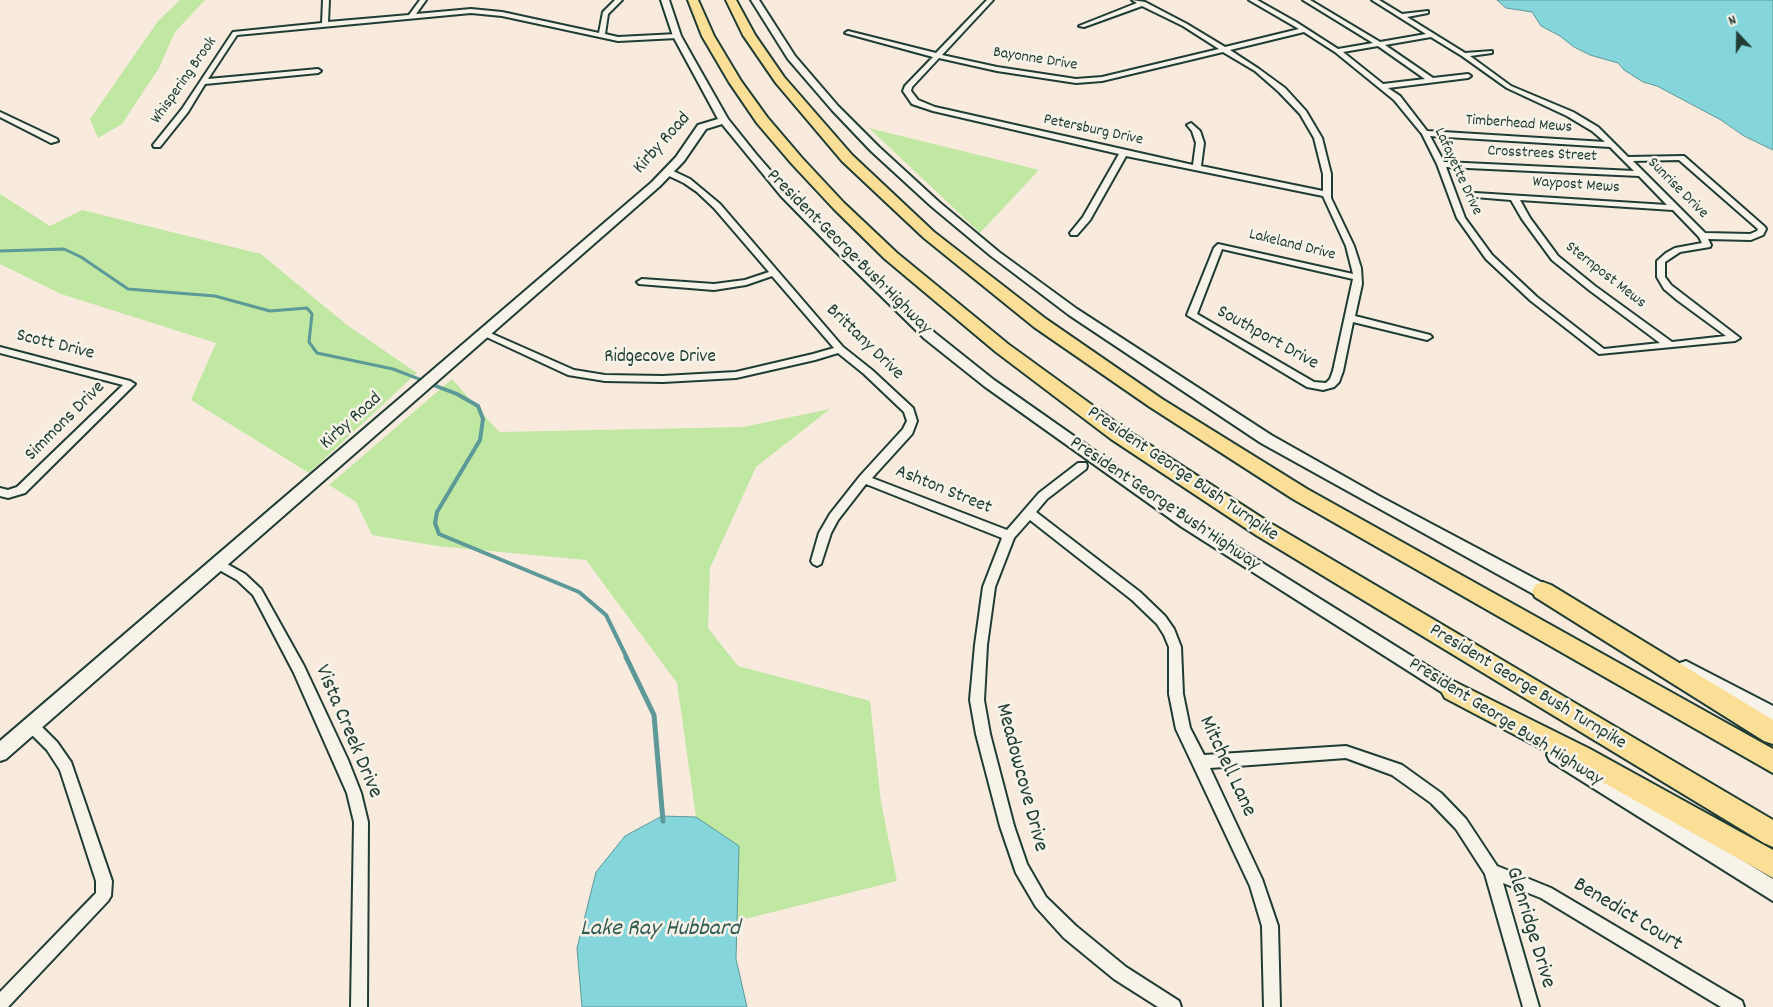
<!DOCTYPE html>
<html>
<head>
<meta charset="utf-8">
<style>
	body { margin:0 }
	#map { position:relative; width:1773px; height:1007px; overflow:hidden; background:#f9eade; font-family:Dekko,sans-serif }
	canvas { display:block }
	.north { position:absolute; left:1713px; top:10px; width:50px; height:50px; -webkit-text-stroke:4px #f7f3e8; paint-order:stroke; rotate:339deg; font-size:14px; font-weight:700; line-height:20px; text-align:center; color:#1f3d34 }
	.north::after { content:''; display:block; margin:auto; width:18px; height:22px; background:#1f3d34; clip-path:polygon(50% 0,100% 100%,50% 72%,0 100%) }
</style>
</head>
<body>
<div id="map">
<canvas width="1773" height="1007"></canvas>
<div class="north">N</div>
</div>
<script>
const g = document.querySelector('canvas').getContext('2d');
g.lineJoin = 'round';
function paint(path, color) {
  g.fillStyle = color;
  g.fill(path, 'evenodd');
}
function poly(rows) {
  const path = new Path2D();
  for (const r of rows) {
    path.moveTo(r[0], r[1]);
    for (let i = 2; i < r.length; i += 2) path.lineTo(r[i], r[i + 1]);
  }
  return path;
}
function stroke(path, color, width, dash) {
  g.strokeStyle = color;
  g.lineWidth = width;
  g.lineCap = dash ? 'butt' : 'round';
  g.setLineDash(dash || []);
  g.stroke(path);
}
function label(font, color, halo, rows, align = 'center') {
  g.font = font + ' Dekko,sans-serif';
  g.lineWidth = 5;
  g.setLineDash([]);
  g.textBaseline = 'middle';
  g.strokeStyle = halo;
  g.fillStyle = color;
  for (const [text, x, y, turn = 0] of rows) {
    g.save();
    g.translate(x, y);
    g.rotate((+turn || 0) * Math.PI / 180);
    g.textAlign = isNaN(turn) ? turn : align;
    if (halo) g.strokeText(text, 0, 0);
    g.fillText(text, 0, 0);
    g.restore();
  }
}
const green = poly([
	[180,0,205,0,175,32,159,68,122,124,98,138,90,119,158,21],
	[869,128,1039,170,980,233],
	[0,194,50,226,82,210,261,254,347,325,417,373,309,473,191,400,216,343,61,294,0,264],
	[452,379,499,432,743,427,830,409,756,467,710,568,708,628,738,666,870,701,881,802,897,881,737,921,739,846,696,817,677,683,586,560,437,546,372,535,356,502,329,485]
]);
const water = poly([
	[1497,0,1773,0,1773,150,1744,136,1721,120,1657,86,1643,82,1624,70,1618,63,1590,55,1574,47,1560,36,1541,26,1532,12,1506,8,1497,0],
	[662,816,696,817,739,846,736,959,747,1007,582,1007,577,948,596,872,625,836,662,816]
]);
const streamFar2 = poly([
	[0,251,64,249,81,257,128,289,215,296,270,311,307,308,312,314,309,342,317,353,393,369,432,384]
]);
const streamFar1 = poly([
	[428,383,457,394,478,406,483,419,480,440,437,512,435,523,439,534,579,592,606,615,627,658]
]);
const stream = poly([
	[626,657,654,715,663,821]
]);
const street = poly([
	[323,0,329,0,328,22,409,15,420,0,426,0,416,14,471,9,502,12,599,33,603,12,615,0,622,0,608,14,605,34,618,37,677,34,680,36,677,38,618,41,502,16,471,13,237,35,208,79,318,69,321,71,318,73,205,84,188,112,160,147,154,147,153,145,182,109,233,32,322,23,323,0],
	[987,0,993,0,942,55,997,67,1076,79,1102,77,1219,49,1183,26,1142,6,1084,27,1079,26,1137,3,1132,0,1145,2,1187,24,1225,47,1299,29,1249,0,1257,0,1296,22,1338,49,1373,43,1303,0,1310,0,1380,42,1426,34,1372,0,1379,0,1402,14,1428,11,1428,13,1407,17,1465,53,1492,51,1492,53,1470,56,1511,86,1573,112,1598,127,1628,157,1684,156,1765,227,1766,229,1763,235,1751,240,1708,239,1711,245,1710,247,1680,252,1665,262,1665,277,1671,285,1740,338,1735,341,1599,354,1531,301,1486,259,1457,218,1437,164,1422,134,1394,100,1335,52,1304,32,1230,50,1259,69,1285,88,1306,111,1322,138,1331,174,1331,198,1354,246,1361,268,1362,284,1355,316,1430,335,1432,337,1427,340,1353,322,1343,371,1339,382,1334,387,1323,390,1307,387,1187,315,1214,248,1218,244,1353,274,1346,246,1323,196,1126,156,1090,220,1077,235,1071,235,1070,233,1083,217,1119,154,933,111,912,104,903,91,905,86,933,57,845,33,848,31,936,53,987,0],
	[1431,37,1462,56,1507,88,1567,116,1592,131,1605,142,1427,131,1400,96,1388,88,1468,78,1471,76,1468,74,1433,78,1385,45,1431,37],
	[1378,46,1425,79,1383,84,1343,52,1378,46],
	[1223,52,1255,71,1279,92,1300,114,1314,138,1323,174,1323,191,1201,166,1204,143,1200,131,1191,123,1187,125,1192,131,1196,143,1193,165,935,107,918,100,911,91,912,87,939,58,997,71,1076,83,1102,81,1223,52],
	[1430,136,1610,147,1634,171,1444,162,1430,136],
	[1679,160,1758,229,1757,231,1750,234,1705,233,1633,161,1679,160],
	[1446,167,1639,176,1667,205,1475,193,1471,195,1475,197,1511,200,1522,219,1552,260,1589,290,1660,343,1604,349,1537,297,1492,255,1465,218,1446,167],
	[1520,200,1673,210,1699,237,1702,243,1675,248,1666,253,1657,261,1657,277,1664,289,1677,300,1726,336,1672,342,1595,286,1558,256,1530,218,1520,200],
	[1222,249,1353,279,1333,371,1330,379,1326,383,1314,382,1197,314,1222,249],
	[0,112,57,139,58,141,51,143,0,117,0,112],
	[665,170,671,170,690,179,720,204,843,347,872,370,913,408,917,421,912,434,872,478,1007,530,1039,493,1078,463,1086,463,1087,466,1086,469,1047,499,1036,512,1140,592,1165,616,1174,629,1181,647,1183,694,1190,728,1204,755,1346,746,1402,765,1441,793,1466,819,1497,866,1551,888,1742,1001,1744,1007,1721,1007,1541,898,1503,883,1539,1007,1523,1007,1485,874,1456,829,1431,803,1392,775,1346,758,1210,768,1262,879,1278,926,1280,1007,1264,1007,1262,926,1250,886,1176,729,1169,694,1169,647,1164,635,1157,624,1132,600,1030,520,1014,538,995,587,987,645,984,700,990,734,1014,826,1027,864,1046,897,1076,926,1126,967,1179,1001,1181,1007,1158,1007,1114,979,1064,938,1036,907,1016,873,1000,826,976,734,970,700,975,645,983,587,1002,538,866,484,838,520,831,533,821,564,817,566,813,564,811,561,819,533,830,514,860,476,903,429,907,421,904,412,864,374,838,353,815,360,736,378,663,382,605,381,568,375,480,334,482,332,488,332,574,370,605,375,663,376,736,372,813,354,834,348,772,276,746,285,714,290,639,284,637,282,642,279,714,284,745,280,769,272,714,208,697,192,684,183,665,174,665,170],
	[0,347,130,381,135,384,25,493,8,498,0,496,0,488,8,490,17,487,123,385,0,353,0,347],
	[218,559,245,574,261,589,304,666,348,760,361,793,368,822,367,1007,351,1007,354,822,347,793,294,673,260,608,253,595,237,580,214,567,212,564,214,561,218,559],
	[32,720,37,722,57,742,71,762,112,881,111,896,108,901,8,1007,0,1007,0,992,96,893,96,881,60,770,47,750,27,730,25,726,27,722,32,720]
]);
const secondary = poly([
	[661,0,669,0,681,36,695,61,728,119,756,154,789,192,840,244,935,333,994,380,1192,519,1466,690,1469,695,1466,700,1460,703,1454,700,1182,527,984,386,925,339,832,248,781,196,722,124,706,129,684,161,660,186,6,759,0,761,0,741,652,182,676,157,698,125,718,119,673,36,661,0],
	[751,0,759,0,795,56,838,106,879,147,939,202,999,252,1077,309,1271,435,1379,496,1558,591,1560,596,1558,601,1552,603,1546,601,1261,443,1069,315,991,256,931,206,871,151,832,110,788,59,751,0],
	[1686,661,1773,706,1773,723,1680,673,1677,668,1680,663,1686,661],
	[1556,747,1773,879,1773,901,1550,761,1547,755,1550,749,1556,747]
]);
const highway = poly([
	[688,0,698,0,714,36,741,81,767,117,802,158,844,203,897,253,1008,344,1125,429,1270,523,1773,820,1773,847,1764,843,1256,535,1111,439,996,352,885,259,834,209,792,164,757,123,729,82,702,36,688,0],
	[726,0,736,0,755,35,784,77,852,155,934,232,1046,319,1162,399,1307,489,1773,749,1773,773,1293,499,1150,407,1034,327,924,238,842,161,776,83,743,35,726,0],
	[1543,582,1551,585,1773,720,1773,744,1764,741,1535,597,1532,591,1535,585,1543,582],
	[1453,681,1590,749,1773,850,1773,878,1572,765,1445,698,1441,691,1445,684,1453,681]
]);
const farStreetnames = [
	["Bayonne Drive",1035,60,9],
	["Whispering Brook",185,81,-55],
	["Timberhead Mews",1519,125,4],
	["Petersburg Drive",1093,131,12],
	["Crosstrees Street",1542,155,3],
	["Lafayette Drive",1457,172,65],
	["Waypost Mews",1576,186,4],
	["Sunrise Drive",1677,189,45],
	["Lakeland Drive",1292,246,14],
	["Sternpost Mews",1605,276,38]
];
const streetNames = [
	["Kirby Road",663,144,-48],
	["President George Bush Highway",848,253,45],
	["Southport Drive",1267,339,29],
	["Brittany Drive",864,343,44],
	["Scott Drive",55,346,14],
	["Ridgecove Drive",660,358],
	["Simmons Drive",66,422,-45],
	["Kirby Road",352,422,-42],
	["President George Bush Turnpike",1182,475,34],
	["Ashton Street",943,491,22],
	["President George Bush Highway",1164,505,34],
	["President George Bush Turnpike",1527,688,31],
	["President George Bush Highway",1505,723,32]
];
const nearStreetnames = [
	["Vista Creek Drive",347,732,67],
	["Mitchell Lane",1226,767,65],
	["Meadowcove Drive",1020,778,75],
	["Benedict Court",1627,916,31],
	["Glenridge Drive",1529,928,73]
];
const nearWaternames = [
	["Lake Ray Hubbard",660,931]
];
paint(green, '#c0e8a3');
paint(water, '#84d6db');
stroke(water, '#5c9998', 1);
stroke(streamFar2, '#5c9998', 3);
stroke(streamFar1, '#5c9998', 4);
stroke(stream, '#5c9998', 5);
stroke(street, '#1f3d34', 4);
stroke(secondary, '#1f3d34', 4);
stroke(highway, '#1f3d34', 4);
paint(street, '#f7f3e8');
paint(secondary, '#f7f3e8');
paint(highway, '#fbdf96');
label('16px', '#1f3d34', '#f7f3e8', farStreetnames);
label('19px', '#1f3d34', '#f7f3e8', streetNames);
label('22px', '#1f3d34', '#f7f3e8', nearStreetnames);
label('italic 24px', '#335c55', '#f7f3e8', nearWaternames);
</script>
</body>
</html>
